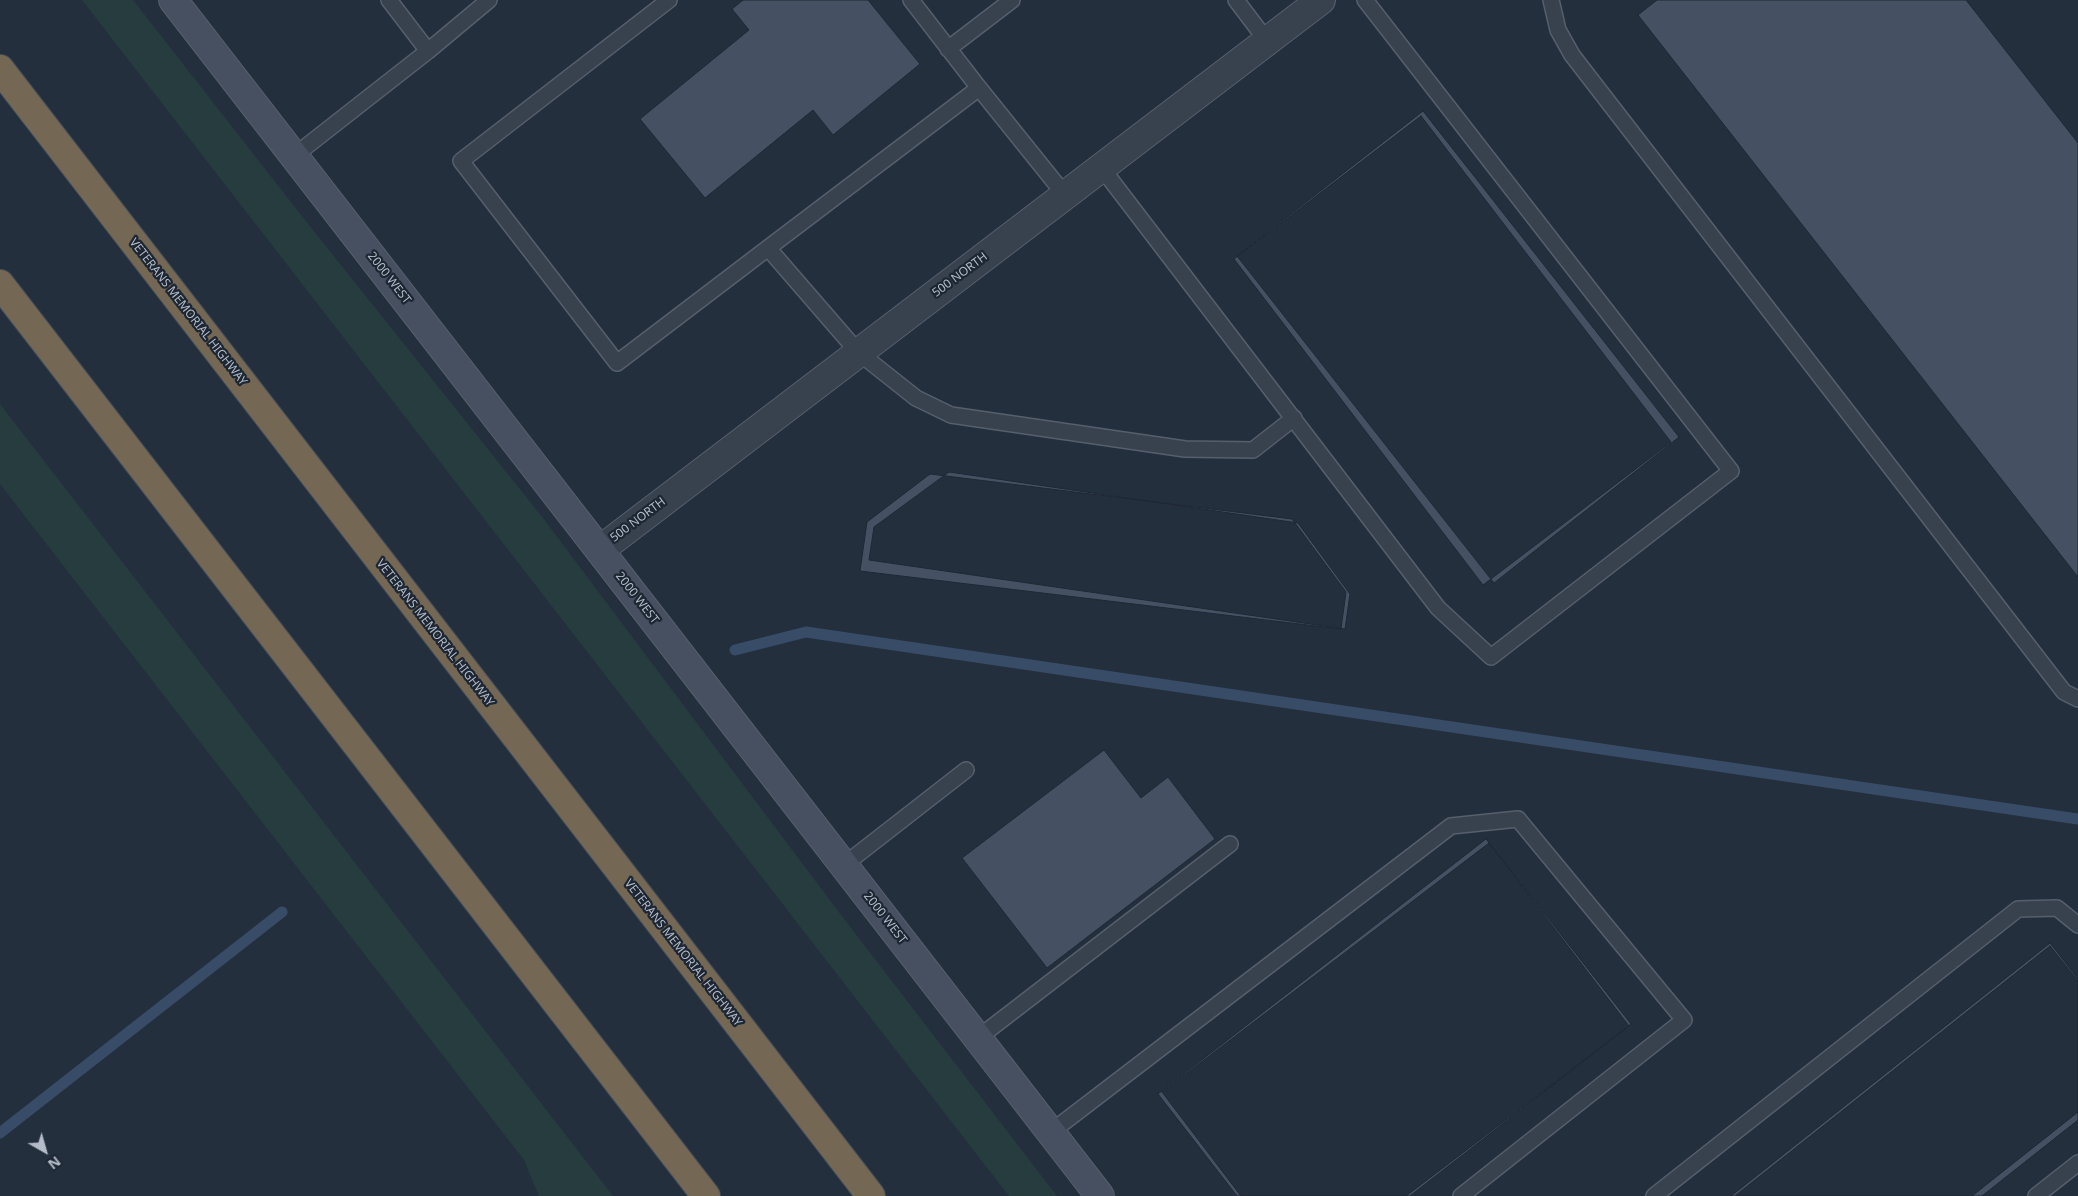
<!DOCTYPE html>
<html>
<head>
<meta charset="utf-8">
<style>
	body { margin:0 }
	#map { position:relative; width:2078px; height:1196px; overflow:hidden; background:#242f3e; font-family:"Noto Sans",sans-serif }
	canvas { display:block }
	.north { position:absolute; left:20px; top:1126px; width:50px; height:50px; -webkit-text-stroke:4px #1d2633; paint-order:stroke; rotate:142deg; font-size:14px; font-weight:700; line-height:20px; text-align:center; color:#b4bcc9 }
	.north::after { content:''; display:block; margin:auto; width:18px; height:22px; background:#b4bcc9; clip-path:polygon(50% 0,100% 100%,50% 72%,0 100%) }
</style>
</head>
<body>
<div id="map">
<canvas width="2078" height="1196"></canvas>
<div class="north">N</div>
</div>
<script>
const g = document.querySelector('canvas').getContext('2d');
g.lineJoin = 'round';
function paint(path, color) {
  g.fillStyle = color;
  g.fill(path, 'evenodd');
}
function poly(rows) {
  const path = new Path2D();
  for (const r of rows) {
    path.moveTo(r[0], r[1]);
    for (let i = 2; i < r.length; i += 2) path.lineTo(r[i], r[i + 1]);
  }
  return path;
}
function stroke(path, color, width, dash) {
  g.strokeStyle = color;
  g.lineWidth = width;
  g.lineCap = dash ? 'butt' : 'round';
  g.setLineDash(dash || []);
  g.stroke(path);
}
function label(font, color, halo, rows, align = 'center') {
  g.font = font + ' "Noto Sans",sans-serif';
  g.lineWidth = 4.5;
  g.setLineDash([]);
  g.textBaseline = 'middle';
  g.strokeStyle = halo;
  g.fillStyle = color;
  for (const [text, x, y, turn = 0] of rows) {
    g.save();
    g.translate(x, y);
    g.rotate((+turn || 0) * Math.PI / 180);
    g.textAlign = isNaN(turn) ? turn : align;
    if (halo) g.strokeText(text, 0, 0);
    g.fillText(text, 0, 0);
    g.restore();
  }
}
const green = poly([
	[82,0,133,0,305,220,543,518,838,911,1057,1196,1009,1196],
	[0,404,572,1143,613,1196,539,1196,524,1160,0,484]
]);
const stream = poly([
	[735,650,806,632,2078,819],
	[0,1133,282,912]
]);
const building = poly([
	[743,0,868,0,920,64,833,135,813,110,705,198,640,119,749,30,732,9,743,0],
	[1657,0,1966,0,2078,143,2078,577,1638,15,1657,0],
	[1423,111,1679,437,1494,583,1237,256,1423,111],
	[1421,116,1671,442,1483,585,1234,259,1421,116],
	[949,472,1298,523,1350,594,1345,629,869,560,874,527,949,472],
	[930,474,1292,519,1346,592,1341,629,860,571,867,522,930,474],
	[1104,750,1141,798,1168,777,1215,839,1047,968,962,858,1104,750],
	[1486,839,1631,1024,1410,1196,1237,1196,1158,1094,1486,839],
	[1489,843,1629,1026,1406,1196,1241,1196,1162,1092,1489,843],
	[2050,943,2078,979,2078,1112,1972,1196,1731,1196,2050,943],
	[2050,946,2078,981,2078,1120,1982,1196,1735,1196,2050,946]
]);
const lane = poly([
	[389,0,428,51],
	[669,0,461,161,617,363,768,248],
	[911,0,979,88],
	[1236,0,1267,41],
	[1551,0,1558,30,1572,55,2064,692,2078,699],
	[948,49,1012,0],
	[294,156,428,51,489,0],
	[1101,167,1438,608,1491,657,1731,471,1365,0],
	[1065,195,979,88,768,248,858,352,916,398,951,415,1185,449,1253,450,1294,418],
	[844,865,966,770],
	[978,1038,1230,844],
	[1051,1132,1451,826,1518,819,1684,1020,1461,1196],
	[1654,1196,2018,909,2057,908,2078,925],
	[2036,1196,2078,1163]
]);
const street = poly([
	[600,550,1321,0]
]);
const secondary = poly([
	[173,0,1100,1196]
]);
const highway = poly([
	[0,69,871,1196],
	[0,284,706,1196]
]);
const streetNames = [
	["500 NORTH",960,275,-37],
	["2000 WEST",389,278,52],
	["VETERANS MEMORIAL HIGHWAY",188,312,52],
	["500 NORTH",638,520,-37],
	["2000 WEST",637,598,52],
	["VETERANS MEMORIAL HIGHWAY",435,633,52],
	["2000 WEST",885,918,52],
	["VETERANS MEMORIAL HIGHWAY",683,953,52]
];
paint(green, '#263c3f');
stroke(stream, '#394c67', 11);
paint(building, '#455162');
stroke(building, '#1f2835', 1);
stroke(lane, '#565f6c', 18);
stroke(street, '#565f6c', 30);
stroke(secondary, '#565f6c', 30);
stroke(highway, '#434c59', 30);
stroke(lane, '#38414e', 15);
stroke(street, '#38414e', 28);
stroke(secondary, '#465061', 28);
stroke(highway, '#746855', 28);
label('12px', '#b4bcc9', '#1d2633', streetNames);
</script>
</body>
</html>
